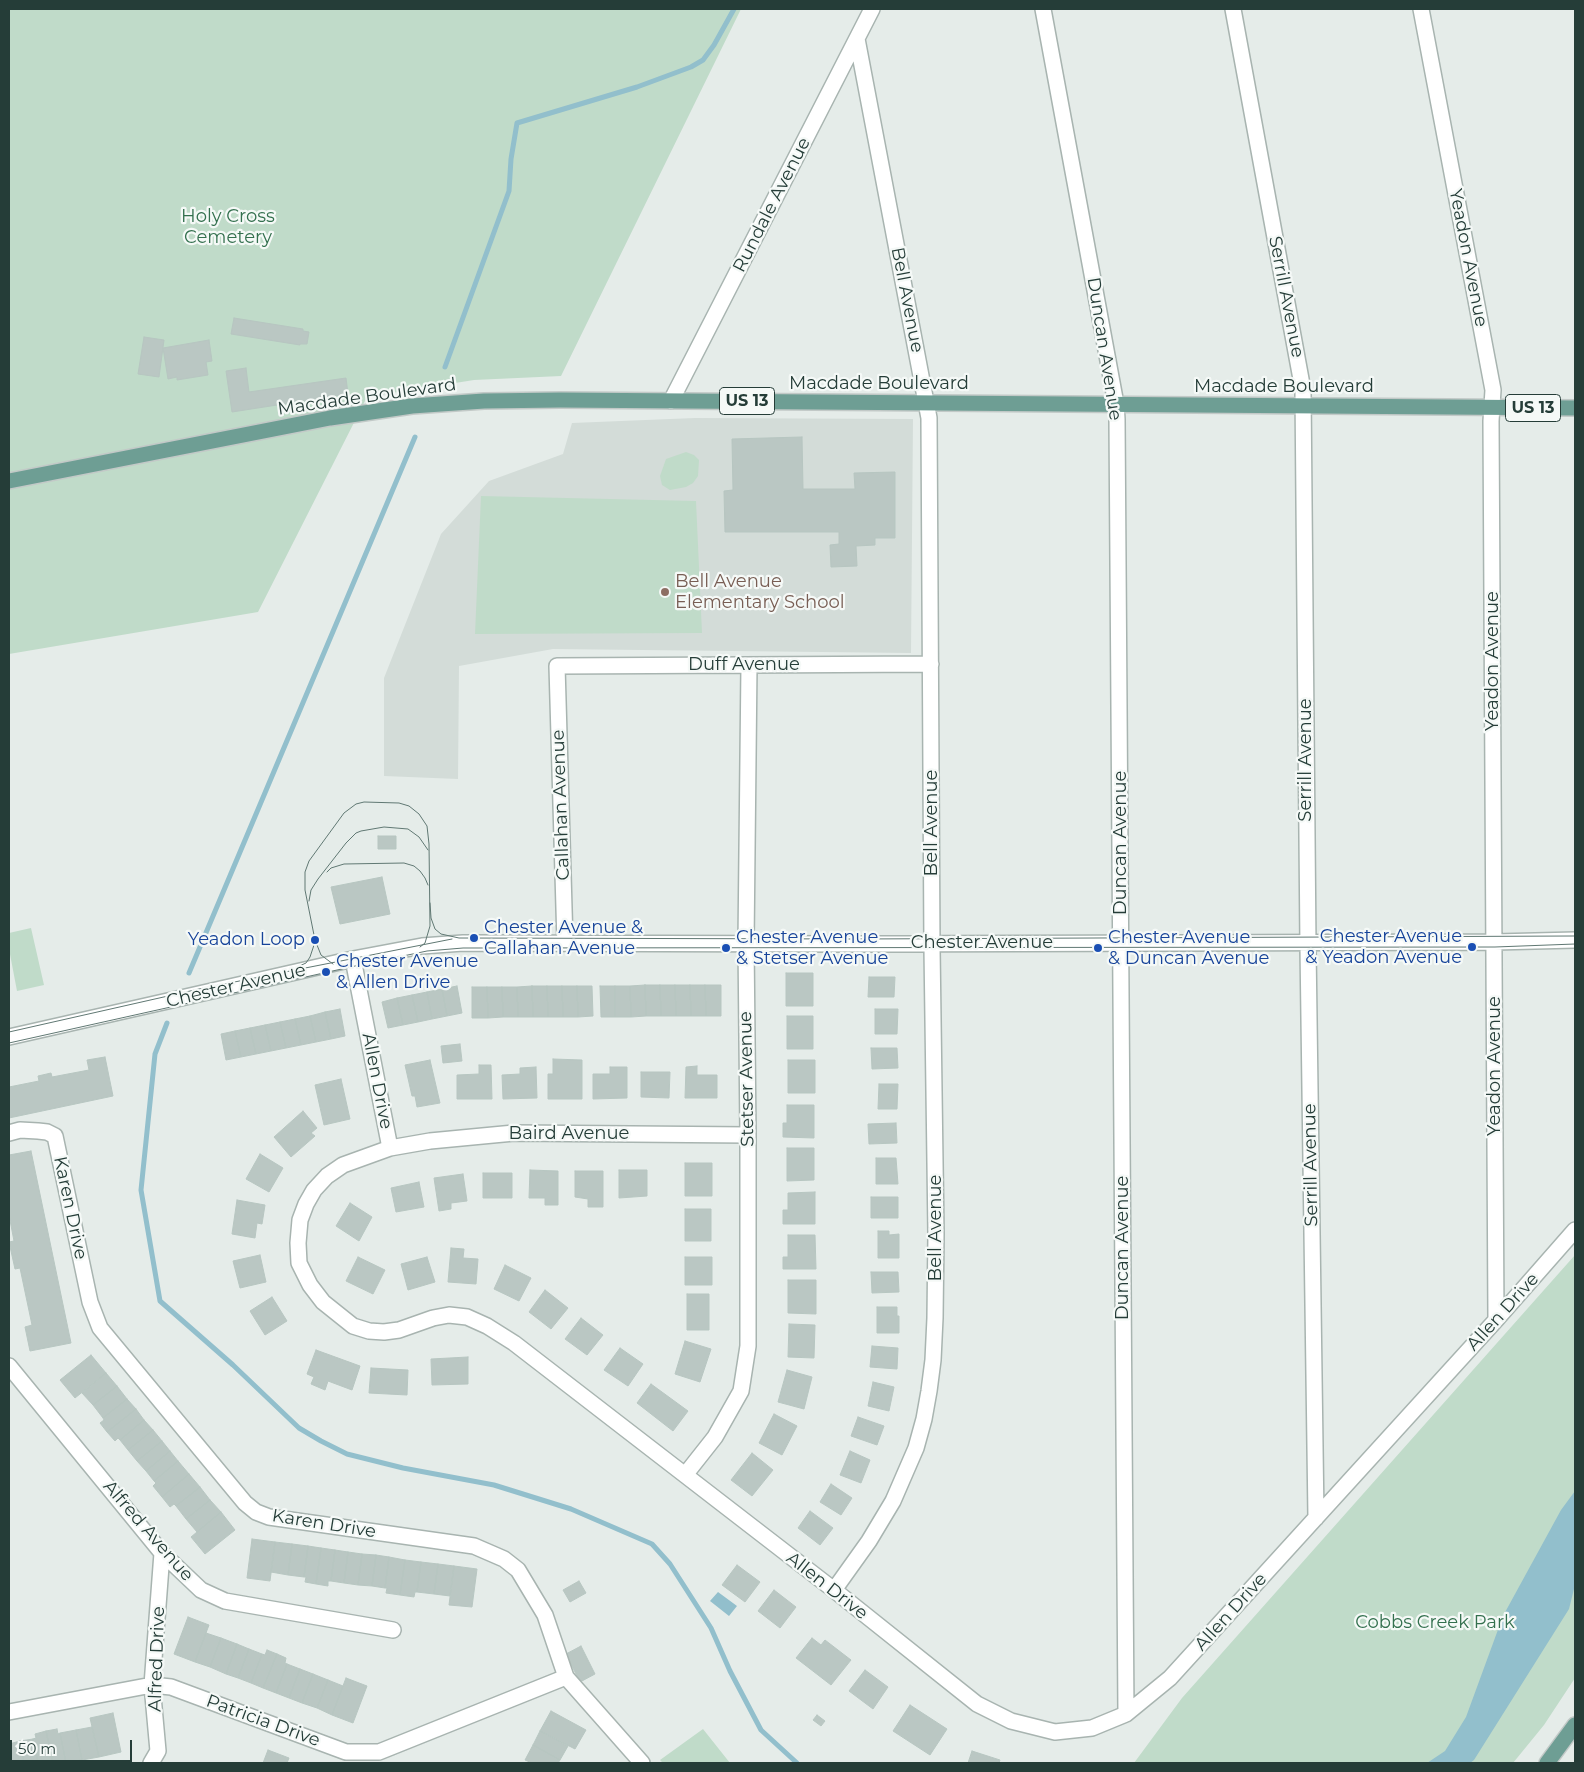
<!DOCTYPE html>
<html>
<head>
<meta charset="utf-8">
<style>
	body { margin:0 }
	#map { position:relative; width:1584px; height:1772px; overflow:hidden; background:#e5ece9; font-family:Montserrat,sans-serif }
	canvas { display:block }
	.frame { position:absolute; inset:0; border:10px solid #253d38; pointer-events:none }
	.scale { position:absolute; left:10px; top:1740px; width:122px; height:22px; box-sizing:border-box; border:2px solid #253d38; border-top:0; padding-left:6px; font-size:15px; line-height:18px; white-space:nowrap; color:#253d38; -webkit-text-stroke:4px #f5f9f7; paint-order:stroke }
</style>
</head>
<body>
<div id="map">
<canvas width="1584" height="1772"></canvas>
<div class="frame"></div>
<div class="scale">50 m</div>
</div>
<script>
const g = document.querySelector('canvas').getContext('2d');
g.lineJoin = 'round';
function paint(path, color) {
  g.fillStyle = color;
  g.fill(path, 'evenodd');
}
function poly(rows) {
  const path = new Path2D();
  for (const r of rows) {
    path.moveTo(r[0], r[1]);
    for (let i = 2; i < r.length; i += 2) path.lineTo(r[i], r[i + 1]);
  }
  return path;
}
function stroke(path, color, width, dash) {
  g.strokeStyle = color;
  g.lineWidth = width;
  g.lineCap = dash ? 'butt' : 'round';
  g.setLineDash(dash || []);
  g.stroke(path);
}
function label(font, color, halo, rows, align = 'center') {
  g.font = font + ' Montserrat,sans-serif';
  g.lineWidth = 4.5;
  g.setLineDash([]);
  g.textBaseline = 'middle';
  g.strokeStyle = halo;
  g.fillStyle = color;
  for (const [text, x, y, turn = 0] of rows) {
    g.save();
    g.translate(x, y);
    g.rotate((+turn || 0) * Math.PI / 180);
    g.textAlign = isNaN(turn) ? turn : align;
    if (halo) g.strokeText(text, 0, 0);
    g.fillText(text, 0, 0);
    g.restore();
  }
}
const built = poly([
	[695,418,913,419,911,653,553,649,459,666,458,779,384,776,384,678,441,534,489,481,563,454,572,423]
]);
const green = poly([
	[9,9,741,9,561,376,474,380,367,397,258,612,9,654],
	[686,452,694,455,699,460,698,476,693,483,686,487,670,490,662,485,660,476,666,459],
	[481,496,696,501,702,633,475,634],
	[31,928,44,985,17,991,9,949,9,933],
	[1575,1255,1575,1678,1544,1725,1513,1763,1134,1763,1182,1698],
	[703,1729,730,1763,663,1763,660,1760]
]);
const water = poly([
	[1575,1491,1575,1585,1569,1609,1474,1760,1470,1763,1427,1763,1445,1751,1466,1717,1503,1616,1561,1510],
	[718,1592,737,1606,729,1616,710,1601]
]);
const stream = poly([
	[445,367,509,191,511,159,517,123,637,87,691,67,703,60,714,45,734,9],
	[189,973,415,437],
	[167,1023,155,1054,141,1190,160,1301,233,1365,299,1428,321,1441,347,1454,403,1468,494,1485,571,1509,652,1544,670,1564,711,1628,730,1671,761,1730,797,1763]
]);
const building = poly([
	[234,318,303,329,303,331,309,332,307,344,300,344,300,345,231,334,234,318],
	[144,337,164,340,159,377,138,374,144,337],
	[209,340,212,361,206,362,208,375,177,380,177,377,168,379,163,348,209,340],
	[246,368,249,392,346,378,348,394,232,412,226,371,246,368],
	[802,437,803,489,855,489,854,473,895,472,895,538,875,538,875,545,856,546,857,566,831,567,830,545,839,544,839,532,725,532,724,491,733,490,732,439,802,437],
	[378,836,396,836,396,849,378,849,378,836],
	[382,877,390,914,340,924,331,887,382,877],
	[786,973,813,973,813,1006,786,1006,786,973],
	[869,977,895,977,894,997,868,997,869,977],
	[645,985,646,1016,631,1017,630,986,645,985],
	[645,985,660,985,661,1016,646,1016,645,985],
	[660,985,675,985,676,1016,661,1016,660,985],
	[675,985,690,985,691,1016,676,1016,675,985],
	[690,985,705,985,706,1016,691,1016,690,985],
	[705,985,721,985,721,1016,706,1016,705,985],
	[457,986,462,1013,447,1016,442,989,457,986],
	[532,986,533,1017,518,1017,517,987,532,986],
	[532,986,547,986,548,1017,533,1017,532,986],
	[547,986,562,986,563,1017,548,1017,547,986],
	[562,986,577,986,578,1017,563,1017,562,986],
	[577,986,592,986,593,1016,578,1017,577,986],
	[600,986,615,986,615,1017,601,1017,600,986],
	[615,986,630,986,631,1017,615,1017,615,986],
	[472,987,487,987,488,1018,472,1018,472,987],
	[487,987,502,987,503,1017,488,1018,487,987],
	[502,987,517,987,518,1017,503,1017,502,987],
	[442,989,447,1016,432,1019,427,992,442,989],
	[427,992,432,1019,418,1022,412,995,427,992],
	[412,995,418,1022,403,1025,397,998,412,995],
	[397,998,403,1025,388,1028,382,1002,397,998],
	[340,1009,345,1036,331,1039,325,1012,340,1009],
	[875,1009,898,1009,897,1034,875,1034,875,1009],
	[325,1012,331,1039,316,1042,310,1016,325,1012],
	[310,1016,316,1042,301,1045,295,1019,310,1016],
	[787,1016,813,1016,813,1049,787,1049,787,1016],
	[295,1019,301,1045,286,1048,280,1022,295,1019],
	[280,1022,286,1048,271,1051,265,1025,280,1022],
	[265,1025,271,1051,256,1054,250,1028,265,1025],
	[250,1028,256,1054,241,1057,235,1031,250,1028],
	[235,1031,241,1057,226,1060,221,1034,235,1031],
	[460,1044,462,1061,443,1063,441,1046,460,1044],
	[871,1048,897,1048,898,1068,872,1069,871,1048],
	[105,1057,113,1096,9,1118,9,1087,39,1081,38,1076,51,1073,52,1077,89,1070,87,1060,105,1057],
	[553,1059,582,1060,582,1099,548,1099,548,1074,553,1074,553,1059],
	[430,1060,440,1103,417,1107,415,1096,412,1096,405,1065,430,1060],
	[788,1060,815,1060,815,1093,788,1093,788,1060],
	[479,1065,491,1065,492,1099,457,1099,457,1075,479,1074,479,1065],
	[697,1066,697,1075,717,1075,717,1098,685,1098,686,1067,697,1066],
	[536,1067,537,1098,503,1099,502,1075,520,1074,520,1068,536,1067],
	[610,1067,627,1067,627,1098,593,1099,593,1074,610,1074,610,1067],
	[641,1072,670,1072,669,1098,641,1097,641,1072],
	[341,1079,350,1119,324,1125,315,1085,341,1079],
	[879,1084,898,1084,897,1109,878,1109,879,1084],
	[787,1105,814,1105,814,1138,783,1137,783,1123,787,1123,787,1105],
	[303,1111,317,1128,311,1133,315,1136,291,1157,274,1137,303,1111],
	[896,1123,897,1143,869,1144,868,1124,896,1123],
	[787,1148,814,1148,814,1180,787,1181,787,1148],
	[31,1151,71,1343,30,1351,25,1327,32,1325,20,1268,15,1269,9,1242,14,1241,9,1215,9,1155,31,1151],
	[260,1154,283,1168,269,1192,246,1179,260,1154],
	[876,1158,896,1158,898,1184,876,1184,876,1158],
	[685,1163,712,1163,712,1196,685,1196,685,1163],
	[530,1170,558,1171,558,1205,545,1205,545,1198,529,1198,530,1170],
	[619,1170,647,1170,647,1196,619,1198,619,1170],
	[575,1171,603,1171,603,1207,588,1207,588,1199,575,1197,575,1171],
	[483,1173,512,1173,512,1198,483,1198,483,1173],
	[463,1174,467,1201,451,1203,451,1209,439,1211,434,1178,463,1174],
	[419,1182,424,1207,396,1212,391,1188,419,1182],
	[815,1192,815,1224,783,1224,783,1210,788,1210,788,1193,815,1192],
	[871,1197,898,1197,898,1218,871,1218,871,1197],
	[237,1200,265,1205,262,1224,257,1223,255,1238,232,1234,237,1200],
	[350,1203,372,1217,359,1241,336,1226,350,1203],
	[685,1209,711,1209,711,1241,685,1241,685,1209],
	[878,1231,889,1231,889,1235,899,1234,899,1258,878,1258,878,1231],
	[788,1235,815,1235,816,1269,783,1269,783,1257,788,1257,788,1235],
	[451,1248,464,1249,463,1258,478,1259,476,1284,448,1282,451,1248],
	[260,1255,266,1282,240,1288,233,1261,260,1255],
	[358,1257,385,1270,373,1294,346,1281,358,1257],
	[427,1257,435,1282,408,1290,401,1264,427,1257],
	[685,1257,712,1257,712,1285,685,1285,685,1257],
	[505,1265,531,1278,519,1301,494,1289,505,1265],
	[871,1272,898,1272,899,1292,872,1293,871,1272],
	[788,1280,816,1280,816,1314,788,1313,788,1280],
	[545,1290,568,1308,551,1329,529,1312,545,1290],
	[687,1294,709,1294,709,1330,687,1330,687,1294],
	[272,1297,287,1321,265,1335,250,1311,272,1297],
	[877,1307,897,1307,897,1316,899,1316,899,1333,877,1333,877,1307],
	[581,1318,603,1335,587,1355,565,1339,581,1318],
	[789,1324,815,1325,814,1358,788,1357,789,1324],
	[685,1341,711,1349,700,1382,675,1374,685,1341],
	[872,1346,898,1348,897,1369,870,1367,872,1346],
	[620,1348,643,1364,628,1386,604,1370,620,1348],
	[316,1350,360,1366,352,1390,328,1381,325,1390,311,1384,314,1377,307,1374,316,1350],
	[91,1355,106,1373,75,1398,60,1380,91,1355],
	[468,1357,468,1384,432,1385,431,1359,468,1357],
	[371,1368,408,1370,407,1395,369,1393,371,1368],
	[787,1370,812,1377,804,1409,778,1402,787,1370],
	[106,1373,117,1386,93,1405,82,1393,106,1373],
	[873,1382,894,1387,889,1411,868,1406,873,1382],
	[651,1384,688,1411,673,1431,637,1403,651,1384],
	[117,1386,127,1399,103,1418,93,1405,117,1386],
	[127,1399,136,1409,107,1432,100,1423,104,1420,103,1418,127,1399],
	[136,1409,144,1420,120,1440,118,1438,115,1441,107,1432,136,1409],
	[774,1414,797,1426,782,1455,759,1443,774,1414],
	[858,1417,884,1426,877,1445,851,1436,858,1417],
	[144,1420,153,1430,128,1450,120,1440,144,1420],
	[153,1430,162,1441,137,1461,128,1450,153,1430],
	[162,1441,170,1451,146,1471,137,1461,162,1441],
	[170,1451,178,1461,154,1481,146,1471,170,1451],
	[850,1451,870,1460,861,1483,840,1475,850,1451],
	[752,1453,773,1470,752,1496,731,1480,752,1453],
	[178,1461,189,1474,162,1497,153,1486,156,1483,154,1481,178,1461],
	[189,1474,200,1487,176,1506,174,1504,170,1507,162,1497,189,1474],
	[831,1484,852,1498,841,1515,820,1502,831,1484],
	[200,1487,210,1500,186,1519,176,1506,200,1487],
	[210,1500,221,1512,197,1532,186,1519,210,1500],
	[810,1511,833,1528,820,1545,798,1528,810,1511],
	[221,1512,235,1530,205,1554,191,1537,221,1512],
	[252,1539,275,1542,270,1581,247,1578,252,1539],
	[275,1542,292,1544,288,1575,271,1572,275,1542],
	[292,1544,308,1546,304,1577,288,1575,292,1544],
	[308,1546,321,1548,316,1584,305,1582,306,1577,304,1577,308,1546],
	[321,1548,335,1550,331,1581,328,1581,328,1586,316,1584,321,1548],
	[335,1550,348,1552,344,1583,331,1581,335,1550],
	[348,1552,362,1554,358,1585,344,1583,348,1552],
	[362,1554,376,1555,372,1586,358,1585,362,1554],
	[376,1555,389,1557,385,1588,372,1586,376,1555],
	[389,1557,405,1560,400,1595,386,1593,387,1588,385,1588,389,1557],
	[405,1560,421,1562,417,1592,415,1592,414,1597,400,1595,405,1560],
	[421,1562,438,1564,434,1594,417,1592,421,1562],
	[438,1564,454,1566,450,1596,434,1594,438,1564],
	[737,1565,760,1582,745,1602,722,1585,737,1565],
	[454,1566,477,1569,472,1607,449,1605,454,1566],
	[579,1581,586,1593,570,1602,563,1590,579,1581],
	[774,1590,796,1607,780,1628,758,1611,774,1590],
	[188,1617,209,1625,195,1662,174,1654,188,1617],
	[206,1633,221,1638,210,1667,195,1662,206,1633],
	[221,1638,237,1644,226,1674,210,1667,221,1638],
	[812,1638,821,1645,825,1640,851,1660,831,1685,796,1658,812,1638],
	[237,1644,249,1649,238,1678,226,1674,237,1644],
	[581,1646,595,1674,580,1682,566,1654,581,1646],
	[249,1649,262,1654,251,1683,238,1678,249,1649],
	[267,1650,277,1654,263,1688,251,1683,262,1654,265,1655,267,1650],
	[277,1654,286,1658,285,1663,287,1664,276,1693,263,1688,277,1654],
	[287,1664,300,1669,289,1698,276,1693,287,1664],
	[300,1669,313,1674,302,1703,289,1698,300,1669],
	[865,1670,888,1687,873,1709,849,1691,865,1670],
	[313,1674,328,1680,317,1708,302,1703,313,1674],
	[346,1678,367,1686,353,1723,332,1715,346,1678],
	[328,1680,343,1686,332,1715,317,1708,328,1680],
	[910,1705,947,1729,930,1755,893,1731,910,1705],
	[551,1711,586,1730,575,1749,540,1731,551,1711],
	[113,1713,121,1752,99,1757,90,1718,113,1713],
	[817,1715,825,1721,821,1726,813,1720,817,1715],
	[92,1727,99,1757,82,1760,76,1730,92,1727],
	[57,1729,58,1734,60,1733,66,1763,53,1763,46,1731,57,1729],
	[76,1730,82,1760,66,1763,60,1733,76,1730],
	[46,1731,53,1763,38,1763,33,1739,36,1738,35,1734,46,1731],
	[540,1731,568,1746,560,1760,533,1745,540,1731],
	[33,1739,38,1763,24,1763,20,1741,33,1739],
	[20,1741,24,1763,10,1763,9,1744,20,1741],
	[533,1745,560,1760,558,1763,532,1763,525,1760,533,1745],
	[268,1750,289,1758,287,1763,263,1763,268,1750],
	[972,1751,1000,1760,999,1763,968,1763,972,1751]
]);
const minor = poly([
	[1043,9,1116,404,1117,419,1126,1714],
	[1233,9,1303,390,1308,947,1316,1518],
	[1421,9,1493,390,1491,421,1496,1320],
	[671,401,872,9],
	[565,943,557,666,931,664],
	[353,959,390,1148],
	[9,1037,353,959,422,946,463,943,858,944,1495,942,1575,940],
	[9,1133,20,1130,38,1131,47,1132,55,1136,90,1302,100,1328,245,1503,256,1512,269,1517,474,1546,504,1559,518,1570,545,1615,566,1677,642,1763],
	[748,1135,514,1133,430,1141,390,1148,343,1165,327,1176,314,1190,306,1204,300,1220,298,1243,299,1263,310,1285,323,1302,353,1326,369,1331,384,1332,399,1330,433,1318,449,1315,467,1317,487,1326,514,1343,834,1590,977,1704,1011,1721,1055,1732,1092,1728,1126,1714,1170,1678,1496,1320,1575,1230],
	[9,1366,162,1553,201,1590,225,1601,393,1630],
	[685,1475,715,1437,741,1391,748,1346,748,1135,746,943,749,665],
	[834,1590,869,1541,893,1501,916,1448,924,1419,929,1391,933,1360,935,1318,936,1234,932,948,929,418,857,39],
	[9,1712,152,1685,171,1687,346,1752,379,1752,566,1677],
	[151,1763,158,1751,152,1685,162,1553]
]);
const primary = poly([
	[9,481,330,418,412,406,484,401,560,400,1575,408],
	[1547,1763,1575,1725]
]);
const tram = poly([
	[327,872,331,868,344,864,404,863,414,866,420,871,425,878,428,885],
	[309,901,311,890,318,879,346,843,356,833,361,831,384,827,408,829,419,837,428,850],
	[430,903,431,918,435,929,441,934,459,938,858,939,1575,936],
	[333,964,321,955,315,940,305,890,305,872,309,861,344,813,356,804,364,802,399,803,409,806,419,814,427,826,429,844,430,926,425,943,420,947],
	[297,967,306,963,310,957,314,945,313,939],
	[9,1032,199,989,452,939],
	[9,1043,355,966,427,951,463,948,1495,947,1575,944]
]);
const markers = [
	[665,592,5,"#8d6e63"],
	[474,938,5,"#1a4fb4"],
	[315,940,5,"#1a4fb4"],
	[1472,947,5,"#1a4fb4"],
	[726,948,5,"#1a4fb4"],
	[1098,948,5,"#1a4fb4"],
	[326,972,5,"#1a4fb4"]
];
const shields = [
	[747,401,55],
	[1533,408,55]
];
const shieldNames = [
	["US 13",747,401],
	["US 13",1533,408]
];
const streetNames = [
	["Rundale Avenue",772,205,-63],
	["Yeadon Avenue",1468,258,79],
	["Serrill Avenue",1286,297,79],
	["Bell Avenue",907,300,79],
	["Duncan Avenue",1104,349,81],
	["Macdade Boulevard",879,384],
	["Macdade Boulevard",1284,387],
	["Macdade Boulevard",367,397,-8],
	["Yeadon Avenue",1493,661,-90],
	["Duff Avenue",744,665],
	["Serrill Avenue",1306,760,-90],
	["Callahan Avenue",561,805,-92],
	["Bell Avenue",932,823,-90],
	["Duncan Avenue",1121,843,-90],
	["Chester Avenue",982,943],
	["Chester Avenue",236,986,-13],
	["Yeadon Avenue",1495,1066,-90],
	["Stetser Avenue",747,1079,-91],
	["Allen Drive",377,1081,79],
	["Baird Avenue",569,1134],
	["Serrill Avenue",1311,1165,-91],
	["Karen Drive",70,1208,78],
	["Bell Avenue",936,1228,-90],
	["Duncan Avenue",1123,1248,-90],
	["Allen Drive",1503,1312,-48],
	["Karen Drive",324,1524,9],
	["Alfred Avenue",148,1531,49],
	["Allen Drive",827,1586,38],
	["Allen Drive",1231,1612,-48],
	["Alfred Drive",157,1659,-88],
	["Patricia Drive",263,1721,20]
];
const parkNames = [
	["Holy Cross",228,217],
	["Cemetery",228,238],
	["Cobbs Creek Park",1435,1623]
];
const educationNames = [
	["Bell Avenue",675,582],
	["Elementary School",675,603]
];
const transitNames = [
	["Chester Avenue &",484,928],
	["Callahan Avenue",484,949],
	["Chester Avenue",1462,937,"right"],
	["& Yeadon Avenue",1462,958,"right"],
	["Chester Avenue",736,938],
	["& Stetser Avenue",736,959],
	["Chester Avenue",1108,938],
	["& Duncan Avenue",1108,959],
	["Yeadon Loop",305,940,"right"],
	["Chester Avenue",336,962],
	["& Allen Drive",336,983]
];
paint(built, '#d3dcd8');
paint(green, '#c0dbc9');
paint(water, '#92bfcc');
stroke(stream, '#92bfcc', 5);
paint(building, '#bac7c3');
stroke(building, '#b7c6c1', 1);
stroke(minor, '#a8b4b0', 18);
stroke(primary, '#c2c9c7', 18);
stroke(minor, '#fff', 15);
stroke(primary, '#6e9e94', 15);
stroke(tram, '#607873', 1);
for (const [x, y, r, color] of markers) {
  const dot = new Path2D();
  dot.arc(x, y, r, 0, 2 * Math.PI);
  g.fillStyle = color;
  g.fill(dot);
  stroke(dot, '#f5f9f7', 2);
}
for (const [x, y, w] of shields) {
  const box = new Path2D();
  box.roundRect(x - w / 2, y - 13.5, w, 27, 4);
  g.fillStyle = '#f5f9f7';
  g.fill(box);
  stroke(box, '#253d38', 1);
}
label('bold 16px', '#253d38', null, shieldNames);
label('18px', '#253d38', '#f5f9f7', streetNames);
label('18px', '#33704e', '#f5f9f7', parkNames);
label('18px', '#785e54', '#f5f9f7', educationNames, 'left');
label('18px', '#164399', '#f5f9f7', transitNames, 'left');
</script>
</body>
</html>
